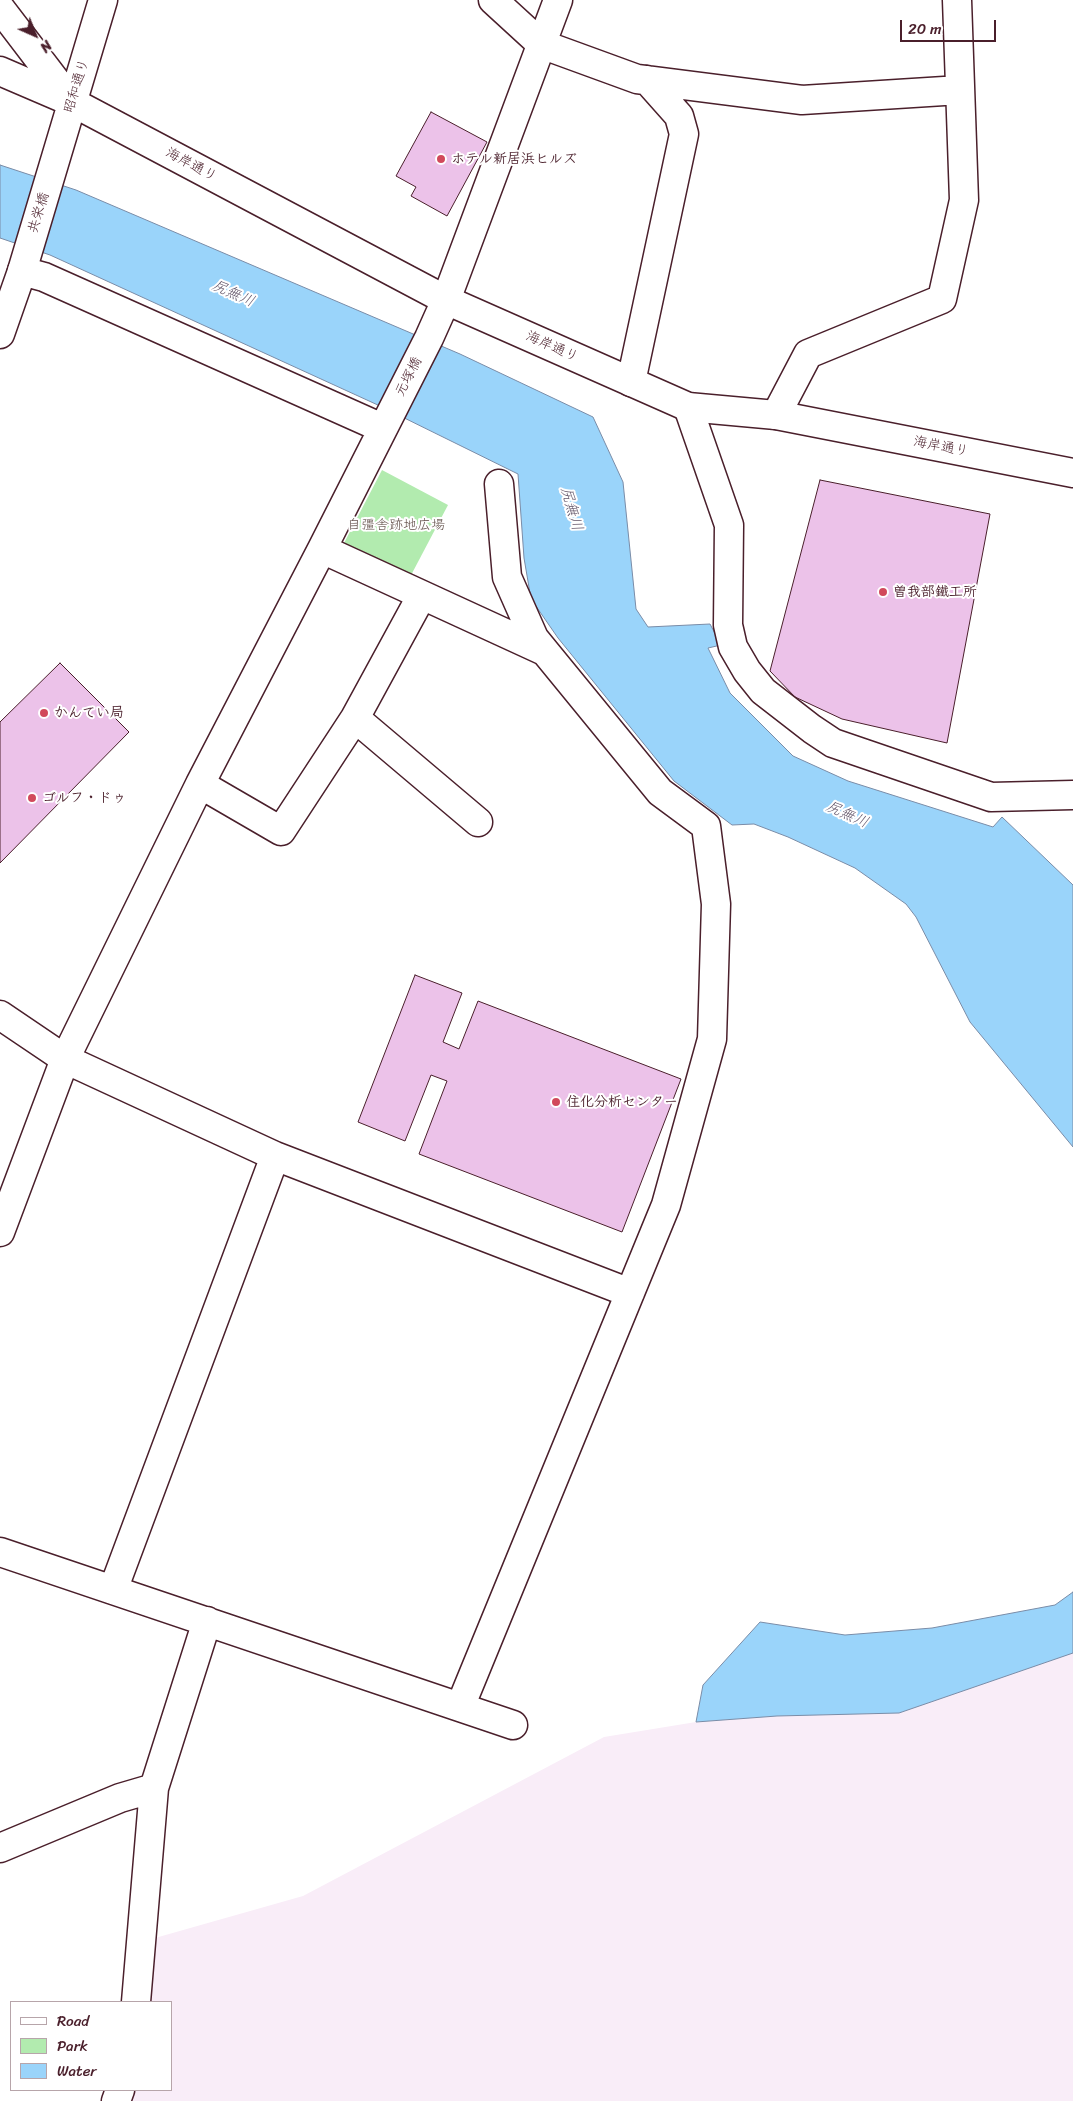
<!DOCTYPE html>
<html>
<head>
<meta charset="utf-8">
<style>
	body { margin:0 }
	#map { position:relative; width:1073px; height:2101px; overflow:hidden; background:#fff; font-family:Sriracha,sans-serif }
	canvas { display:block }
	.legend { position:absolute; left:10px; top:2001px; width:162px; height:90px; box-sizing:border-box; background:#fff; border:1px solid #b7a5aa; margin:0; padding:6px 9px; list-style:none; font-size:15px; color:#4a1f2b }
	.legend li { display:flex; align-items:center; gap:10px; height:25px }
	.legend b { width:25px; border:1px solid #b7a5aa }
	.north { position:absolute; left:10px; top:10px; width:50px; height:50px; -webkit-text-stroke:4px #fff; paint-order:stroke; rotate:136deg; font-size:14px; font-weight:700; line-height:20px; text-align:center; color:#4a1f2b }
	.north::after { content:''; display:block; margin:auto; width:18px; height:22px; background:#4a1f2b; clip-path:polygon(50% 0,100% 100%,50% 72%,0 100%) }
	.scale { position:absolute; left:900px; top:20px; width:96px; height:22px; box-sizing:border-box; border:2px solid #4a1f2b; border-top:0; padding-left:6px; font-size:15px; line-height:18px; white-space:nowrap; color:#4a1f2b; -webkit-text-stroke:4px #fff; paint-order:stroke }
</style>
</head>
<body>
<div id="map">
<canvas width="1073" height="2101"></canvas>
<ul class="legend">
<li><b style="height:6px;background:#fff"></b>Road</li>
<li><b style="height:14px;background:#b2ebaf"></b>Park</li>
<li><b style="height:14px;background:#9ad4fa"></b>Water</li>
</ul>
<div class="north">N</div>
<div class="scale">20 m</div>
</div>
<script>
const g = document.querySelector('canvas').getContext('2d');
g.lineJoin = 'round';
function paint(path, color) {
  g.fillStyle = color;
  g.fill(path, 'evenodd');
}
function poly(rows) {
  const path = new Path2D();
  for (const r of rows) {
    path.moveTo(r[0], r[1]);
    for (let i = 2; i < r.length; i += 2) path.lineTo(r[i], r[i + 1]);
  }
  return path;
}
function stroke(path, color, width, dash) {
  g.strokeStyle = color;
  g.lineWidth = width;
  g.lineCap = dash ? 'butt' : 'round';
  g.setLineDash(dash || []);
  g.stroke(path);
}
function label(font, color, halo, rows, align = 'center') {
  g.font = font + ' Sriracha,"Klee One",sans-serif';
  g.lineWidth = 4;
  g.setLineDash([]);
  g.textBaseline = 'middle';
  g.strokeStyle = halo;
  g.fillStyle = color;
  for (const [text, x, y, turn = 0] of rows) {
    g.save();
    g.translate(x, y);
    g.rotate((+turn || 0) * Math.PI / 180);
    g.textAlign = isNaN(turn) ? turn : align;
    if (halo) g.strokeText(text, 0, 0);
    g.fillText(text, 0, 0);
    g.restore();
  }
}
const built = poly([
	[1073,1653,1073,2101,127,2101,131,2090,171,2090,171,2002,149,2002,155,1938,303,1896,604,1737,696,1722,777,1716,899,1713]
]);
const green = poly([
	[382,470,448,505,409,579,343,545]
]);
const water = poly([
	[0,165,76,190,460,354,593,417,623,482,636,609,648,627,710,624,721,645,708,648,730,693,793,756,848,781,993,827,1002,817,1073,885,1073,1147,970,1022,916,917,906,904,855,868,788,837,754,824,732,825,674,781,558,638,531,599,524,558,518,474,380,406,50,255,0,238,0,165],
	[1073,1592,1073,1653,899,1713,777,1716,696,1722,703,1685,760,1622,845,1635,932,1628,1055,1605,1073,1592]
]);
const building = poly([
	[431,112,487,142,447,216,411,196,416,187,396,176,431,112],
	[820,480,990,514,947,743,842,719,795,697,770,671,820,480],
	[60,663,129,732,0,863,0,722,60,663],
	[415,975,462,993,443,1042,459,1049,478,1001,681,1079,622,1232,419,1154,447,1081,431,1075,405,1141,358,1122,415,975]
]);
const minor = poly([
	[493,0,541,44,637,79,802,100,960,90],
	[22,271,44,277,382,428],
	[631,382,684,134,679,116,647,80],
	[688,407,729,525,728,625,733,647,747,671,763,691,812,729,833,743,991,797,1073,795],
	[776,415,808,354,942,299,964,200,957,0],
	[322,549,544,651],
	[355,718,422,595],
	[200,784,281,831,355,718,478,822],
	[0,1015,65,1059,275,1156,630,1293],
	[0,1232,65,1059,200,784,322,549,429,338,446,300,558,0],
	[0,1552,513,1725],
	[113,1590,275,1156],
	[460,1707,666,1205,712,1039,716,904,706,826,660,792,534,638,507,577,499,484],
	[0,1848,120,1798,154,1788],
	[136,2002,154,1788,207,1621],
	[116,2101,120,2090]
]);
const tertiary = poly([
	[0,8,71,101],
	[0,71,72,102,446,300,688,407,776,415,1073,473],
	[0,334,22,271,103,0]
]);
const markers = [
	[441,159,5,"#d1495b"],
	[883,592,5,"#d1495b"],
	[44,713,5,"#d1495b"],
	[32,798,5,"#d1495b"],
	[556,1102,5,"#d1495b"]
];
const streetNames = [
	["昭和通り",77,86,-73],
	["海岸通り",191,165,28],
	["共栄橋",39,213,-73],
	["海岸通り",552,347,24],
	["元塚橋",409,377,-63],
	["海岸通り",941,447,11]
];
const poiNames = [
	["ホテル新居浜ヒルズ",451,159],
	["曽我部鐵工所",893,592],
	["かんてい局",54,713],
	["ゴルフ・ドゥ",42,798],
	["住化分析センター",566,1102]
];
const parkNames = [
	["自彊舎跡地広場",396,525]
];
const waterNames = [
	["尻無川",233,294,24],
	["尻無川",571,509,74],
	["尻無川",847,815,24]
];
paint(built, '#f9edf8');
paint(green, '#b2ebaf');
paint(water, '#9ad4fa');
stroke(water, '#7a8ca7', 1);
paint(building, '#ecc2e9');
stroke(building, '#4a1f2b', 1);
stroke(minor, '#4a1f2b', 31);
stroke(tertiary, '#4a1f2b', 31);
stroke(minor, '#fff', 28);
stroke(tertiary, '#fff', 28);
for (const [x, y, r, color] of markers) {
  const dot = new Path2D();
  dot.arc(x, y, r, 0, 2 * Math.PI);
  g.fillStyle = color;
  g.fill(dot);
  stroke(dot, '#fff', 2);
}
label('14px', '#4a1f2b', '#fff', streetNames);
label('bold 14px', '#4a1f2b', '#fff', poiNames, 'left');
label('14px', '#64524c', '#fff', parkNames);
label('italic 15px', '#625569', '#fff', waterNames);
</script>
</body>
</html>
